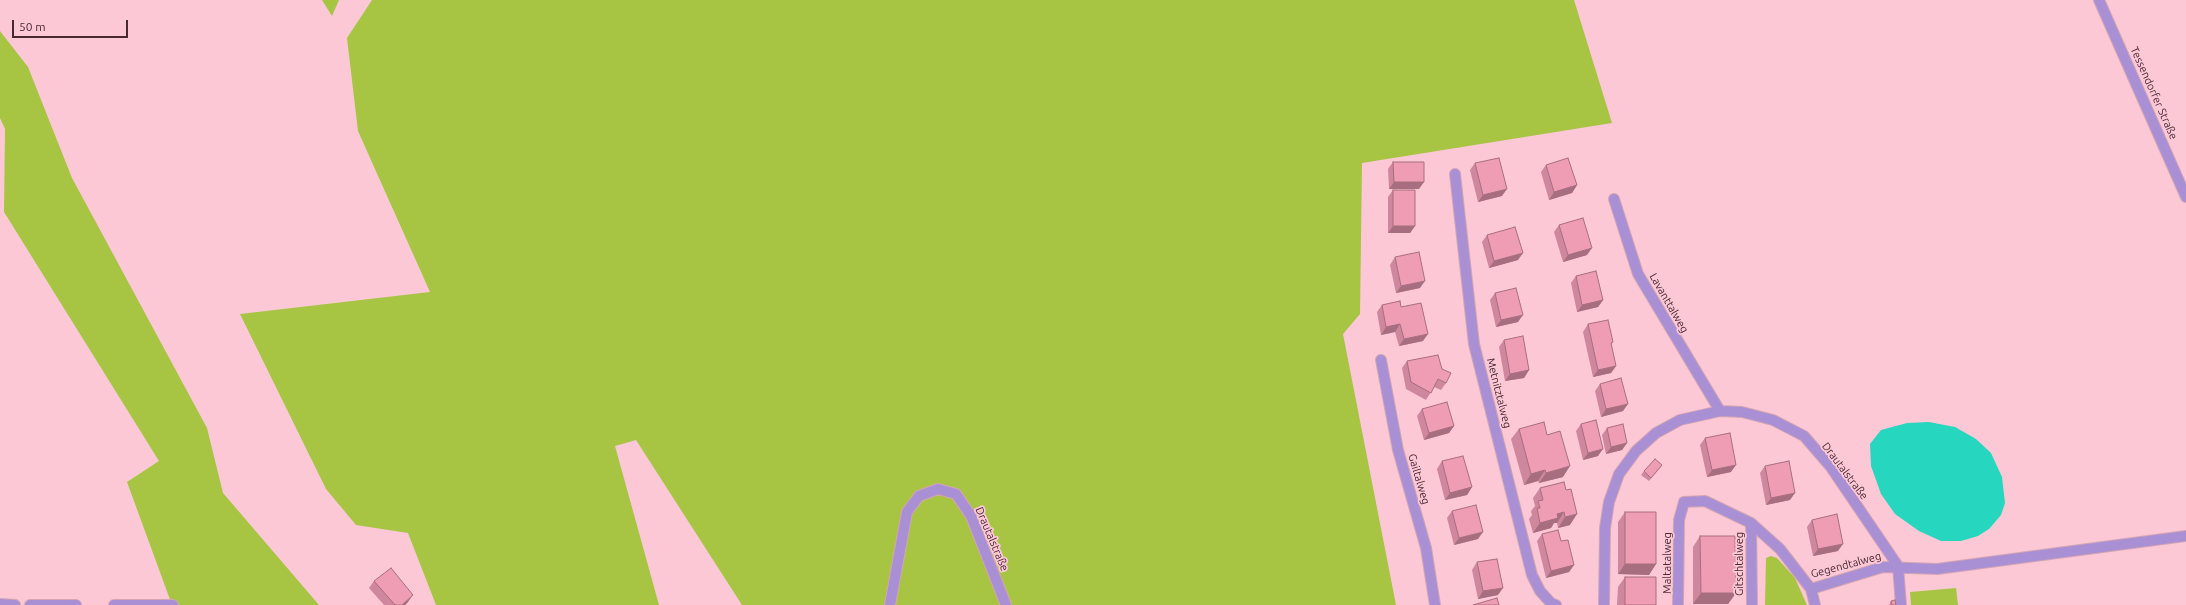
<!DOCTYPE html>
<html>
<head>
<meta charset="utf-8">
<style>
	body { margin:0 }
	#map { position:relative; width:2186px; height:605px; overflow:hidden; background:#fcc8d6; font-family:Ubuntu,sans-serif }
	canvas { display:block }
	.scale { position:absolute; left:12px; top:20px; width:116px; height:18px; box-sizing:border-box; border:2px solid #492832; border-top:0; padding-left:5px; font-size:12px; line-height:14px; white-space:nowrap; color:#492832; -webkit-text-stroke:3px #fcc8d6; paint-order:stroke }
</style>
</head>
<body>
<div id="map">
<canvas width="2186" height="605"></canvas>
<div class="scale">50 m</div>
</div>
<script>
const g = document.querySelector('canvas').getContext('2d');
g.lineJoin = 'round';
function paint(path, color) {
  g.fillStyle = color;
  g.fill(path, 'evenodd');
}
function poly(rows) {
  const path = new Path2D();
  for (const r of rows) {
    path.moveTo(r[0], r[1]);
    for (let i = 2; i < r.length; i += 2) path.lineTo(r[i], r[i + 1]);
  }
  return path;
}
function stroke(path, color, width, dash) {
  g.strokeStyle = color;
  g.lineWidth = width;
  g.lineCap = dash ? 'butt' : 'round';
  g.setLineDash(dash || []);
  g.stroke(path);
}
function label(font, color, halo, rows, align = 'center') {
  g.font = font + ' Ubuntu,sans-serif';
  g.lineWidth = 3.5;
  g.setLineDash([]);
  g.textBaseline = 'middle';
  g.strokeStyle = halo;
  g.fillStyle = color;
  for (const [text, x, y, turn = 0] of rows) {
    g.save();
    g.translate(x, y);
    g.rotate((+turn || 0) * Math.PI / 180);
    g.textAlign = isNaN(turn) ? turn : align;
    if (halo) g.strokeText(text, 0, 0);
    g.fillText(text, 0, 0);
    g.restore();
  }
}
const green = poly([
	[322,0,339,0,332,16],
	[372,0,1574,0,1612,123,1362,163,1360,314,1343,334,1396,605,742,605,636,440,615,446,659,605,436,605,408,533,356,525,326,489,240,314,430,292,358,131,347,38],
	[0,31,28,67,72,178,207,428,223,493,319,605,172,605,127,482,159,461,4,212,5,129,0,118],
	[1771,556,1777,558,1795,578,1807,605,1765,605,1766,558],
	[1956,588,1958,605,1911,605,1910,592]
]);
const water = poly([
	[1929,422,1955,427,1976,439,1991,453,2002,477,2005,503,2001,515,1989,529,1978,536,1961,541,1941,541,1919,531,1895,514,1881,494,1871,466,1870,444,1881,430,1907,423]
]);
const minor = poly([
	[1455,174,1474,344,1532,575,1540,591,1551,603,1556,605],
	[1614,199,1638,274,1720,411],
	[1381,360,1398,450,1426,548,1435,605],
	[1751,523,1752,605],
	[1811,589,1883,567,1937,569,2186,536],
	[0,604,15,605],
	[30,605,76,605],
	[114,605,173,605],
	[890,605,907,512,919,496,938,489,956,494,971,516,1006,605],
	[1604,605,1605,528,1609,502,1619,474,1636,451,1656,433,1680,420,1720,411,1742,412,1773,420,1804,436,1830,466,1898,566,1901,605],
	[1678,605,1679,520,1684,502,1705,501,1751,523,1780,549,1811,589,1815,605]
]);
const tertiary = poly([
	[2099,0,2186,197]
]);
const wall = poly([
	[1393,162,1419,189,1389,189,1388,169],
	[1475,163,1502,196,1478,202,1470,170],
	[1546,165,1577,185,1572,193,1549,200,1541,172],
	[1393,190,1415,226,1410,233,1388,233,1388,197],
	[1559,225,1587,255,1563,262,1554,232],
	[1487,235,1518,260,1489,268,1482,242],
	[1395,257,1420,288,1396,293,1390,265],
	[1576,276,1603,300,1598,307,1577,312,1571,283],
	[1495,293,1518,322,1496,327,1490,300],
	[1382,305,1401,307,1423,341,1399,346,1395,332,1381,335,1377,312],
	[1588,324,1613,342,1611,345,1616,366,1611,373,1593,377,1583,332],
	[1504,340,1529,370,1524,378,1505,381,1499,347],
	[1407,361,1446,383,1441,390,1434,387,1426,400,1406,389,1402,368],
	[1600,384,1623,411,1601,417,1595,391],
	[1422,409,1454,426,1449,433,1424,440,1417,416],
	[1581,424,1598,456,1583,460,1576,431],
	[1607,428,1627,443,1622,450,1606,454,1602,435],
	[1519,429,1547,435,1563,477,1539,483,1538,481,1524,485,1511,439],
	[1705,438,1731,472,1707,477,1700,445],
	[1442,461,1472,487,1467,495,1445,500,1437,469],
	[1662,465,1649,481,1641,475,1644,471],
	[1765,466,1790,500,1766,505,1760,473],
	[1564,482,1570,525,1558,528,1557,523,1554,523,1551,528,1533,533,1529,519,1532,515,1531,511,1535,506,1533,498,1540,488],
	[1452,511,1478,539,1454,545,1447,518],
	[1625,512,1656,564,1649,575,1618,574,1618,522],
	[1812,520,1838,551,1813,556,1807,527],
	[1542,534,1561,541,1574,565,1569,572,1546,578,1537,541],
	[1700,536,1736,593,1728,604,1693,604,1693,547],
	[1477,562,1498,595,1478,599,1472,570],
	[1625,577,1656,605,1617,605,1618,587],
	[374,581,408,602,405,605,384,605,369,588],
	[1891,601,1896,605,1889,605]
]);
const shadedWall = poly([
	[1394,182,1424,182,1419,189,1389,189],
	[1577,185,1572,193,1549,200,1554,192],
	[1507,189,1502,196,1478,202,1483,195],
	[1393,226,1415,226,1410,233,1388,233],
	[1592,248,1587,255,1563,262,1568,255],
	[1523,253,1518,260,1489,268,1494,261],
	[1425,281,1420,288,1396,293,1401,286],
	[1603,300,1598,307,1577,312,1582,305],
	[1523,315,1518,322,1496,327,1501,320],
	[1400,324,1395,332,1381,335,1386,327],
	[1428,334,1423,341,1399,346,1404,339],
	[1616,366,1611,373,1593,377,1598,370],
	[1529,370,1524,378,1505,381,1510,374],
	[1628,404,1623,411,1601,417,1606,409],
	[1454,426,1449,433,1424,440,1429,433],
	[1627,443,1622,450,1606,454,1611,447],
	[1603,449,1598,456,1583,460,1588,453],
	[1736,465,1731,472,1707,477,1712,470],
	[1570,466,1563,477,1539,483,1546,473],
	[1545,470,1538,481,1524,485,1531,474],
	[1472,487,1467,495,1445,500,1450,493],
	[1795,493,1790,500,1766,505,1771,498],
	[1564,512,1557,523,1554,523,1551,528,1533,533,1540,523,1557,514],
	[1577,514,1570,525,1558,528,1565,517],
	[1483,532,1478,539,1454,545,1459,538],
	[1843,544,1838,551,1813,556,1818,549],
	[1625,564,1656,564,1649,575,1618,574],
	[1574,565,1569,572,1546,578,1551,571],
	[1503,588,1498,595,1478,599,1483,591],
	[1701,593,1736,593,1728,604,1693,604],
	[413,595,408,602,405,605,402,605]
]);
const building = poly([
	[1499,158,1507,189,1483,195,1475,163,1499,158],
	[1568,158,1577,185,1554,192,1546,165,1568,158],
	[1393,162,1424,162,1424,182,1394,182,1393,162],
	[1393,190,1415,190,1415,226,1393,226,1393,190],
	[1583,218,1592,248,1568,255,1559,225,1583,218],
	[1515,227,1523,253,1494,261,1487,235,1515,227],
	[1419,252,1425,281,1401,286,1395,257,1419,252],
	[1596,271,1603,300,1582,305,1576,276,1596,271],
	[1516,288,1523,315,1501,320,1495,293,1516,288],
	[1400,301,1401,307,1421,303,1428,334,1404,339,1400,324,1386,327,1382,305,1400,301],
	[1608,320,1613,342,1611,343,1616,366,1598,370,1588,324,1608,320],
	[1523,336,1529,370,1510,374,1504,340,1523,336],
	[1438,355,1442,369,1451,373,1446,383,1438,379,1431,393,1411,382,1407,361,1438,355],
	[1621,378,1628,404,1606,409,1600,384,1621,378],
	[1447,402,1454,426,1429,433,1422,409,1447,402],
	[1596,420,1603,449,1588,453,1581,424,1596,420],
	[1544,422,1547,435,1560,431,1570,466,1546,473,1545,470,1531,474,1519,429,1544,422],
	[1623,424,1627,443,1611,447,1607,428,1623,424],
	[1730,433,1736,465,1712,470,1705,438,1730,433],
	[1463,456,1472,487,1450,493,1442,461,1463,456],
	[1655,459,1662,465,1651,478,1644,471,1655,459],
	[1789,461,1795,493,1771,498,1765,466,1789,461],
	[1564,482,1566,490,1571,489,1577,514,1565,517,1564,512,1557,514,1558,518,1540,523,1537,508,1540,508,1538,501,1543,500,1540,488,1564,482],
	[1476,505,1483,532,1459,538,1452,511,1476,505],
	[1625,512,1656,512,1656,564,1625,564,1625,512],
	[1837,514,1843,544,1818,549,1812,520,1837,514],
	[1558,530,1561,541,1568,540,1574,565,1551,571,1542,534,1558,530],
	[1700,536,1735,536,1736,593,1701,593,1700,536],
	[1497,559,1503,588,1483,591,1477,562,1497,559],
	[391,568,413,595,402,605,395,605,374,581,391,568],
	[1625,577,1656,577,1656,605,1625,605,1625,577],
	[1497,598,1499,605,1473,605,1497,598],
	[1895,600,1896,605,1892,605,1891,601,1895,600]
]);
const streetNames = [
	["Tessendorfer Straße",2154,93,66],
	["Lavanttalweg",1669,303,60],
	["Metnitztalweg",1499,393,76],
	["Drautalstraße",1845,471,53],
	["Gailtalweg",1419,479,74],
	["Drautalstraße",992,539,67],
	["Maltatalweg",1667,563,-90],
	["Gitschtalweg",1739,564,-90],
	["Gegendtalweg",1846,565,-15]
];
paint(green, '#a7c443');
paint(water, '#27d6be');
stroke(minor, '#d5a5b2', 12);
stroke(tertiary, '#d5a5b2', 12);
stroke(minor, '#a990d5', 10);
stroke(tertiary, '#a990d5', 10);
paint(wall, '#ce879c');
paint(shadedWall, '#a76e7f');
paint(building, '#ef9db5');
stroke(building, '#a76e7f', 1);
label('11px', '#492832', '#fcc8d6', streetNames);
</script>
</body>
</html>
